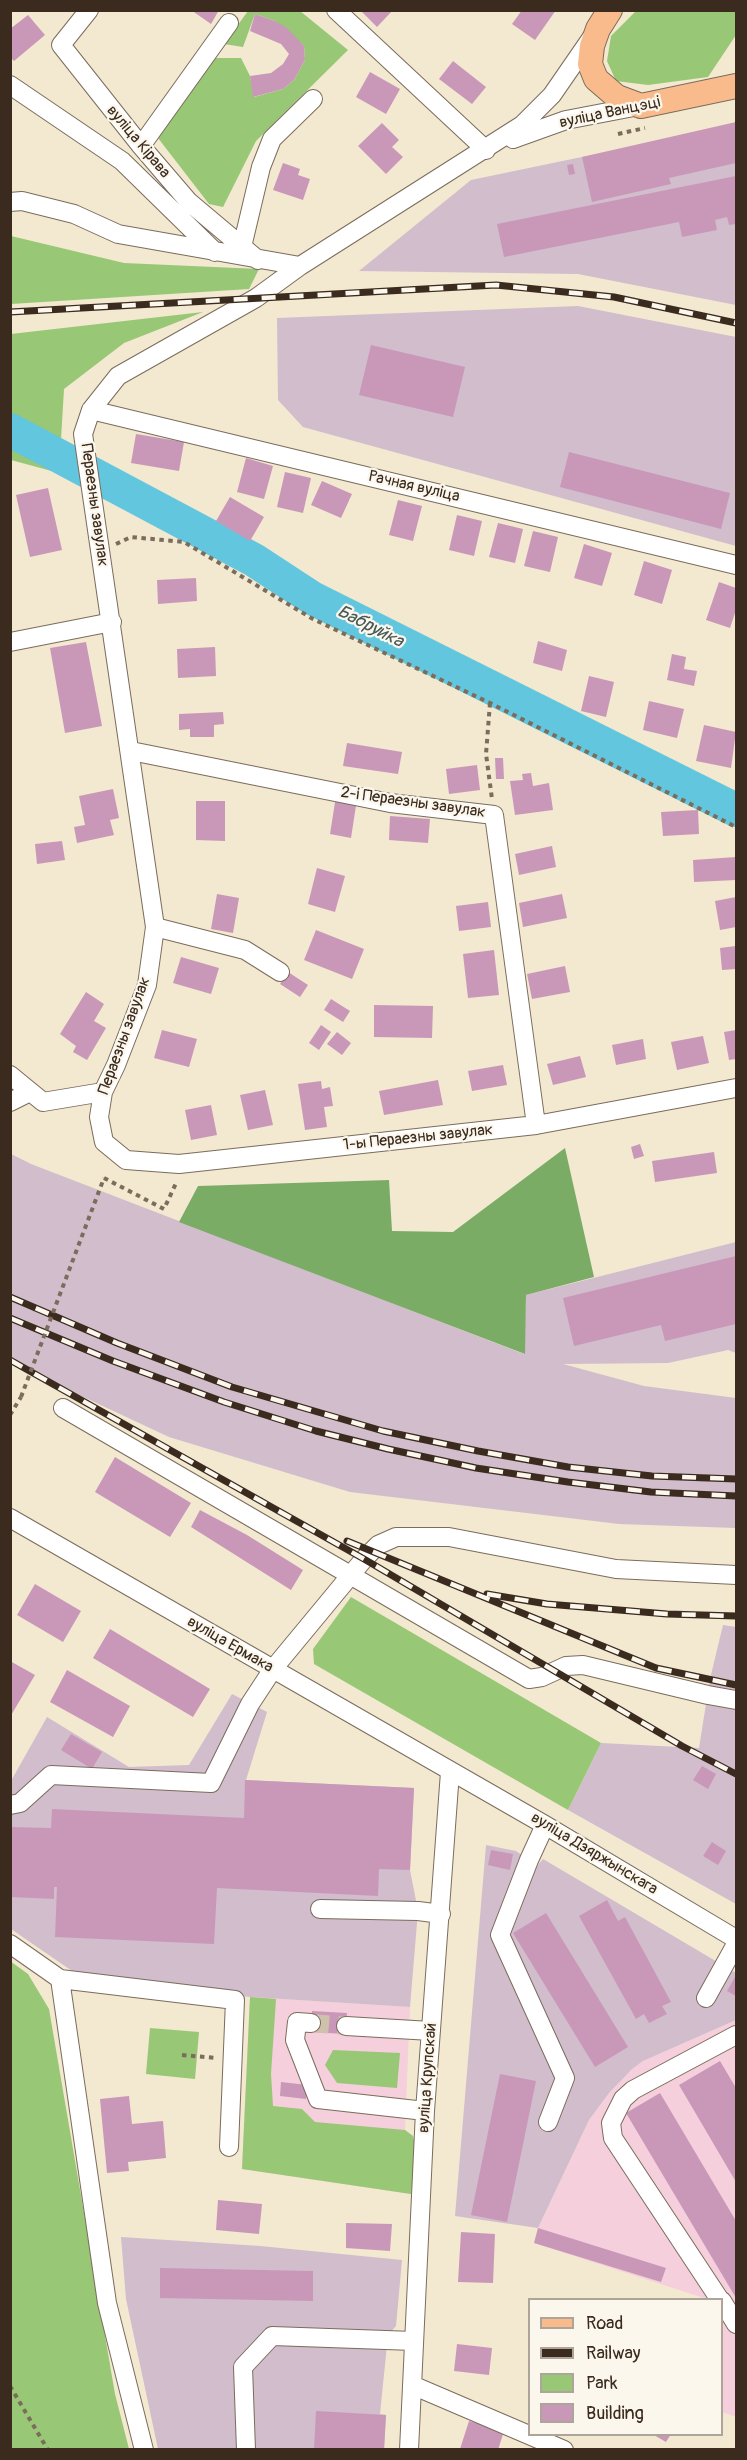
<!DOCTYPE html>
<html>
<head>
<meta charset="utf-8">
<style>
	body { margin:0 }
	#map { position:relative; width:747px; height:2460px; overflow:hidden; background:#f3e8d0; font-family:Pangolin,sans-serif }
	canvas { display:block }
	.frame { position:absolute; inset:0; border:12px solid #3b2a1e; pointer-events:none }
	.legend { position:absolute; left:528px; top:2298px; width:195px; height:138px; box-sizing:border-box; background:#fbf7ec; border:2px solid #aea59a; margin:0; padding:8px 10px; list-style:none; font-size:18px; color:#3b2a1e }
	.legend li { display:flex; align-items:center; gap:12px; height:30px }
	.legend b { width:30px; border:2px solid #aea59a }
</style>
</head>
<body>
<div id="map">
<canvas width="747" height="2460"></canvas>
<div class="frame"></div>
<ul class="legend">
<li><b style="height:8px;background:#fabb8c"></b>Road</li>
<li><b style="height:8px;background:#3b2a1e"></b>Railway</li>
<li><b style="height:16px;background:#98c775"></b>Park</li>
<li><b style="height:16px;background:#c998b9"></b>Building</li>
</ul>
</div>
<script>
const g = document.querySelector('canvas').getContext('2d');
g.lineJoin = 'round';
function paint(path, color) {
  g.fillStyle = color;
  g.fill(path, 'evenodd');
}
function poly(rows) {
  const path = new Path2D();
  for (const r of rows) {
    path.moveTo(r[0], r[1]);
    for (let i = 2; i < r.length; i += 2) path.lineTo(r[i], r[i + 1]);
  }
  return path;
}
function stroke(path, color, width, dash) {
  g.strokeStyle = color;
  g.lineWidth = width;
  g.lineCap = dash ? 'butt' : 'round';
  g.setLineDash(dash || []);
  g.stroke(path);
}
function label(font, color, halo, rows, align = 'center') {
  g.font = font + ' Pangolin,sans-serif';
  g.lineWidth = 4.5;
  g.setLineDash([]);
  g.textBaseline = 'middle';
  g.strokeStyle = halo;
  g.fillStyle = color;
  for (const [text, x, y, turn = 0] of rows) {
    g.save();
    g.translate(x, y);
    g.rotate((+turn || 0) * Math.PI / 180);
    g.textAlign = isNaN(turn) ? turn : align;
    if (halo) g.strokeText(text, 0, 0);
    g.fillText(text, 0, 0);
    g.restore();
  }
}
const built = poly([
	[250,1997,410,2007,405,2130,413,2136,411,2194,242,2169],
	[736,2020,736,2417,722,2412,722,2300,707,2299,534,2243,538,2228,589,2120,609,2093,632,2068,643,2061]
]);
const industrial = poly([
	[736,125,736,305,578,274,359,271,471,180],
	[578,306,736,337,736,546,303,427,278,400,277,318],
	[11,1154,31,1164,524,1354,526,1295,736,1242,736,1353,728,1350,668,1363,563,1364,644,1386,736,1398,736,1528,619,1524,350,1492,169,1437,11,1363],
	[723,1625,736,1627,736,1904,568,1810,601,1743,699,1748,710,1679],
	[232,1694,267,1712,246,1780,414,1788,410,1870,418,1911,410,2007,250,1997,75,1973,11,1929,11,1781,47,1717,129,1767,189,1765],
	[486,1845,516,1851,537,1866,543,1859,736,1973,736,2020,643,2061,632,2069,609,2093,589,2120,538,2228,455,2216],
	[121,2237,260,2246,402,2260,396,2326,388,2335,380,2414,386,2415,384,2449,158,2449,126,2299]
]);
const green = poly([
	[248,11,300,11,348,50,256,141,223,207,209,204,158,138,214,58,241,58,250,76,254,97,283,89,294,80,305,60,304,46,275,21,255,14,243,47,224,44],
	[636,11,736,11,736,35,708,77,648,85,616,81,607,61,611,36],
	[11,236,124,263,259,269,249,289,11,304],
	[203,312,124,343,64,389,59,473,11,460,11,334],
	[351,1597,601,1743,568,1810,314,1664,313,1649],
	[10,1961,28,1974,49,2009,115,2394,129,2449,11,2449],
	[250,1997,276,1999,271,2074,273,2106,302,2109,315,2122,405,2130,413,2136,416,2147,411,2194,242,2169],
	[150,2028,199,2032,195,2079,146,2074],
	[333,2050,400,2053,397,2088,337,2083,325,2065]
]);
const forest = poly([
	[565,1148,594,1277,526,1295,525,1354,179,1222,198,1186,389,1180,392,1231,453,1232]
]);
const river = poly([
	[10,430,254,560,312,598,736,810]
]);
const building = poly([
	[191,10,219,10,211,24],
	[360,10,393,10,377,27],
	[522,10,556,10,535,40,512,24],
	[255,14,275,21,287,28,304,46,305,60,294,80,283,89,253,97,250,76,271,73,283,64,289,54,281,44,250,31],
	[28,15,45,35,14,61,10,57,10,29],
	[453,61,486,87,472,104,439,79],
	[370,72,400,89,386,114,356,97],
	[736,122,736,163,669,178,671,184,592,202,582,157],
	[382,123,399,140,392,147,403,157,386,174,358,146],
	[283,163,300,169,298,175,310,179,303,200,273,190],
	[573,164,575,174,569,175,567,165],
	[736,176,736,224,729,225,727,217,715,220,717,230,682,237,679,222,504,257,497,224],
	[371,345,465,367,453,417,359,395],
	[136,434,184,442,179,471,131,463],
	[569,452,730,493,721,529,560,487],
	[246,458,273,466,264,499,237,492],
	[285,472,311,478,303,513,277,507],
	[322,481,352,494,341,518,311,505],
	[48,488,62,550,30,557,16,495],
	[230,497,264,517,250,541,216,521],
	[398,500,422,506,413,541,389,535],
	[457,515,482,521,474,556,449,550],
	[498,523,523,529,515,563,489,557],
	[533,531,558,537,550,572,524,566],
	[584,544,612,553,602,586,574,578],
	[644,561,672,570,662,604,634,595],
	[196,578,197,601,158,604,157,580],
	[719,582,736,588,736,610,730,628,706,620],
	[538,641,567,650,562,671,533,663],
	[86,642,102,726,65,733,50,648],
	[215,647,216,676,178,678,177,649],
	[672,654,686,657,684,669,697,671,694,686,667,680],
	[589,676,614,682,606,717,581,711],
	[649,701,684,709,677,738,643,730],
	[223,712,224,724,214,725,214,737,190,737,190,729,179,730,179,714],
	[704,725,736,732,731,768,696,761],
	[347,743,402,752,398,774,343,766],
	[495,758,503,758,504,779,496,779],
	[477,765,480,790,449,794,446,769],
	[531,773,533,786,549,783,553,810,515,815,510,781,523,780,522,774],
	[113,789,119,818,110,820,114,835,77,843,74,827,85,825,79,796],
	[336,796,357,799,351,838,330,834],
	[196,801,225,801,225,841,196,840],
	[698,810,699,834,663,836,661,812],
	[390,816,430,819,428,843,389,840],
	[62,841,65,860,37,864,35,844],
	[552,846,556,867,519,875,515,854],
	[736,857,736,880,694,882,693,860],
	[317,868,345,876,335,912,308,904],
	[217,894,239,898,233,933,211,929],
	[562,894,567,918,523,927,519,903],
	[736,897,736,927,720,930,715,901],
	[488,902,491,927,459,931,456,906],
	[316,930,364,949,352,979,304,960],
	[736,946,736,969,722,970,720,948],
	[494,950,499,995,468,998,463,954],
	[181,957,219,968,211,994,173,983],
	[565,966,570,992,532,999,527,974],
	[288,972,308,985,300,997,280,984],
	[86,992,104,1004,94,1021,106,1028,87,1060,73,1052,76,1046,60,1034],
	[331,999,350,1011,343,1022,324,1010],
	[374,1005,433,1006,432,1038,374,1037],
	[321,1025,331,1032,319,1050,309,1043],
	[162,1030,197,1039,189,1067,154,1058],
	[736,1030,736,1059,729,1060,724,1032],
	[337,1032,351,1043,342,1055,327,1044],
	[703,1036,709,1063,677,1070,671,1042],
	[643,1039,646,1059,616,1065,612,1045],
	[580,1056,586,1077,553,1085,547,1064],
	[503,1065,507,1085,472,1091,468,1071],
	[438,1080,443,1105,384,1115,379,1091],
	[321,1081,322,1089,330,1087,333,1106,324,1107,327,1127,305,1130,298,1084],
	[265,1090,273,1125,248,1130,240,1095],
	[211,1105,217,1135,191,1140,185,1110],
	[640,1144,644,1156,634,1159,631,1147],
	[714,1152,717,1173,655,1182,652,1161],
	[736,1256,736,1324,665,1341,661,1325,574,1346,563,1298],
	[115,1457,191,1503,170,1537,95,1492],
	[200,1510,247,1535,303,1570,291,1590,191,1527],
	[35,1584,81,1611,63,1642,17,1615],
	[110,1629,210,1689,193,1717,93,1658],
	[10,1661,35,1675,10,1717],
	[67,1670,130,1706,113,1737,50,1702],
	[71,1734,102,1752,92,1769,61,1750],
	[702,1766,716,1774,708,1789,693,1780],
	[245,1780,414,1788,410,1870,379,1869,378,1896,217,1888,214,1944,55,1937,57,1887,54,1887,54,1899,10,1897,10,1827,51,1828,52,1809,244,1818],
	[712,1842,726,1851,718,1865,703,1856],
	[491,1850,513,1854,510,1870,488,1865],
	[607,1900,618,1921,625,1917,671,2002,662,2006,667,2014,649,2023,644,2014,636,2019,579,1916],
	[546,1913,628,2047,595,2067,513,1933],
	[735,1977,736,1978,736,1996,727,1991],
	[312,2011,347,2013,345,2034,311,2032],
	[720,2061,736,2088,736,2182,679,2085],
	[500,2074,536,2081,507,2222,471,2215],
	[281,2082,307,2085,306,2099,280,2096],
	[660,2093,736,2221,736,2298,626,2113],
	[129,2096,132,2124,163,2121,166,2158,128,2162,129,2171,107,2173,100,2099],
	[218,2200,262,2204,259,2234,216,2230],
	[346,2223,392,2224,390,2251,346,2248],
	[538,2228,666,2268,661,2282,534,2243],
	[461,2232,495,2234,493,2283,458,2282],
	[160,2268,313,2271,313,2301,160,2298],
	[457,2344,492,2348,489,2375,454,2371],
	[316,2411,386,2415,384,2450,314,2450],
	[469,2421,504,2431,498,2450,460,2449],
	[652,2434,671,2434,666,2442]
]);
const minorTunnel = poly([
	[311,2023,346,2026]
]);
const path = poly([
	[618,134,645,128],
	[116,544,131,537,184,542,313,619,490,703,736,827],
	[490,703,486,754,492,799],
	[104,1178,164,1209,177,1181],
	[10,1415,21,1397],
	[182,2055,217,2058],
	[10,2386,48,2450]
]);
const minor = poly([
	[89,10,61,45,141,146,189,202,258,260],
	[336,10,486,150],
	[592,37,552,95,522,125,300,266,256,298,118,376,91,410,83,434,155,927,147,985,116,1065,103,1092,99,1117,104,1142,126,1160,179,1164,536,1125,736,1088],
	[10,85,122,161,215,252],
	[513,139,566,120,639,106],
	[141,146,229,23],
	[10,202,22,201,74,214,118,234,300,266],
	[242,247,261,167,272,139,313,99],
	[91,410,736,565],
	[10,642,112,622],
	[131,751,390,803,494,815,536,1125],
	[155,927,245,950,280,972],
	[10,1075,43,1102,103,1092],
	[10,1102,30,1092],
	[63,1408,529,1679,542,1677,566,1666,583,1665,708,1695,736,1700],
	[10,1518,545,1825,736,1939],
	[10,1805,20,1803,51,1775,211,1783,250,1704,273,1669,364,1559,378,1545,396,1537,449,1537,616,1569,736,1575],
	[545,1825,529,1860,500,1935,565,2078,548,2122],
	[320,1909,418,1911,441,1914],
	[10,1944,60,1979,107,2303,144,2450],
	[60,1979,235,2000,229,2147],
	[706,1998,736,1944],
	[311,2023,297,2022,295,2040,318,2099,425,2111],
	[346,2026,431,2031],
	[720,2300,613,2138,611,2123,623,2099,633,2090,736,2035],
	[722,2301,736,2324],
	[412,2385,564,2450],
	[246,2450,243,2367,272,2336,414,2341],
	[409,2450,425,2111,450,1772]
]);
const major = poly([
	[610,10,598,29,592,46,590,64,596,79,617,97,641,106,736,86]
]);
const rail = poly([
	[10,312,496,285,614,297,736,323],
	[10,1297,117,1343,232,1387,383,1431,478,1451,568,1467,652,1476,736,1479],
	[10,1318,113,1361,224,1402,316,1431,388,1449,476,1468,568,1482,651,1492,736,1496],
	[10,1360,364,1559,682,1746,736,1774],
	[347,1541,656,1668,736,1685],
	[487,1594,547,1604,667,1614,736,1616]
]);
const pathBridge = poly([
	[21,1397,104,1178]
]);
const streetNames = [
	["вуліца Ванцэці",610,113,-12],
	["вуліца Кірава",138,142,50],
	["Рачная вуліца",414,487,13],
	["Пераезны завулак",94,505,82],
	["2-і Пераезны завулак",413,803,8],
	["Пераезны завулак",125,1036,-70],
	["1-ы Пераезны завулак",418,1138,-6],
	["вуліца Ермака",230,1645,30],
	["вуліца Дзяржынскага",594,1854,31],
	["вуліца Крупскай",428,2078,-86]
];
const waterNames = [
	["Бабруйка",370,627,27]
];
paint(built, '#f5cfdb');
paint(industrial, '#d1bdcc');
paint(green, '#98c775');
paint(forest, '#7aac66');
stroke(river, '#61c6de', 34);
paint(building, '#c998b9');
stroke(minorTunnel, '#cec2ac', 18, [18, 9]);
stroke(minor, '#7b6c5c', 20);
stroke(major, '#7b6c5c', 26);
stroke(path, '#7b6c5c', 4, [4.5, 4.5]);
stroke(minor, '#fff', 18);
stroke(major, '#fabb8c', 24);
stroke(rail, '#3b2a1e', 7);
stroke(rail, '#fbf7ec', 4.5, [14]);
stroke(pathBridge, '#7b6c5c', 4, [4.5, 4.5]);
label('16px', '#3b2a1e', '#fbf7ec', streetNames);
label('italic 18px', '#465958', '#fbf7ec', waterNames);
</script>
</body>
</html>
